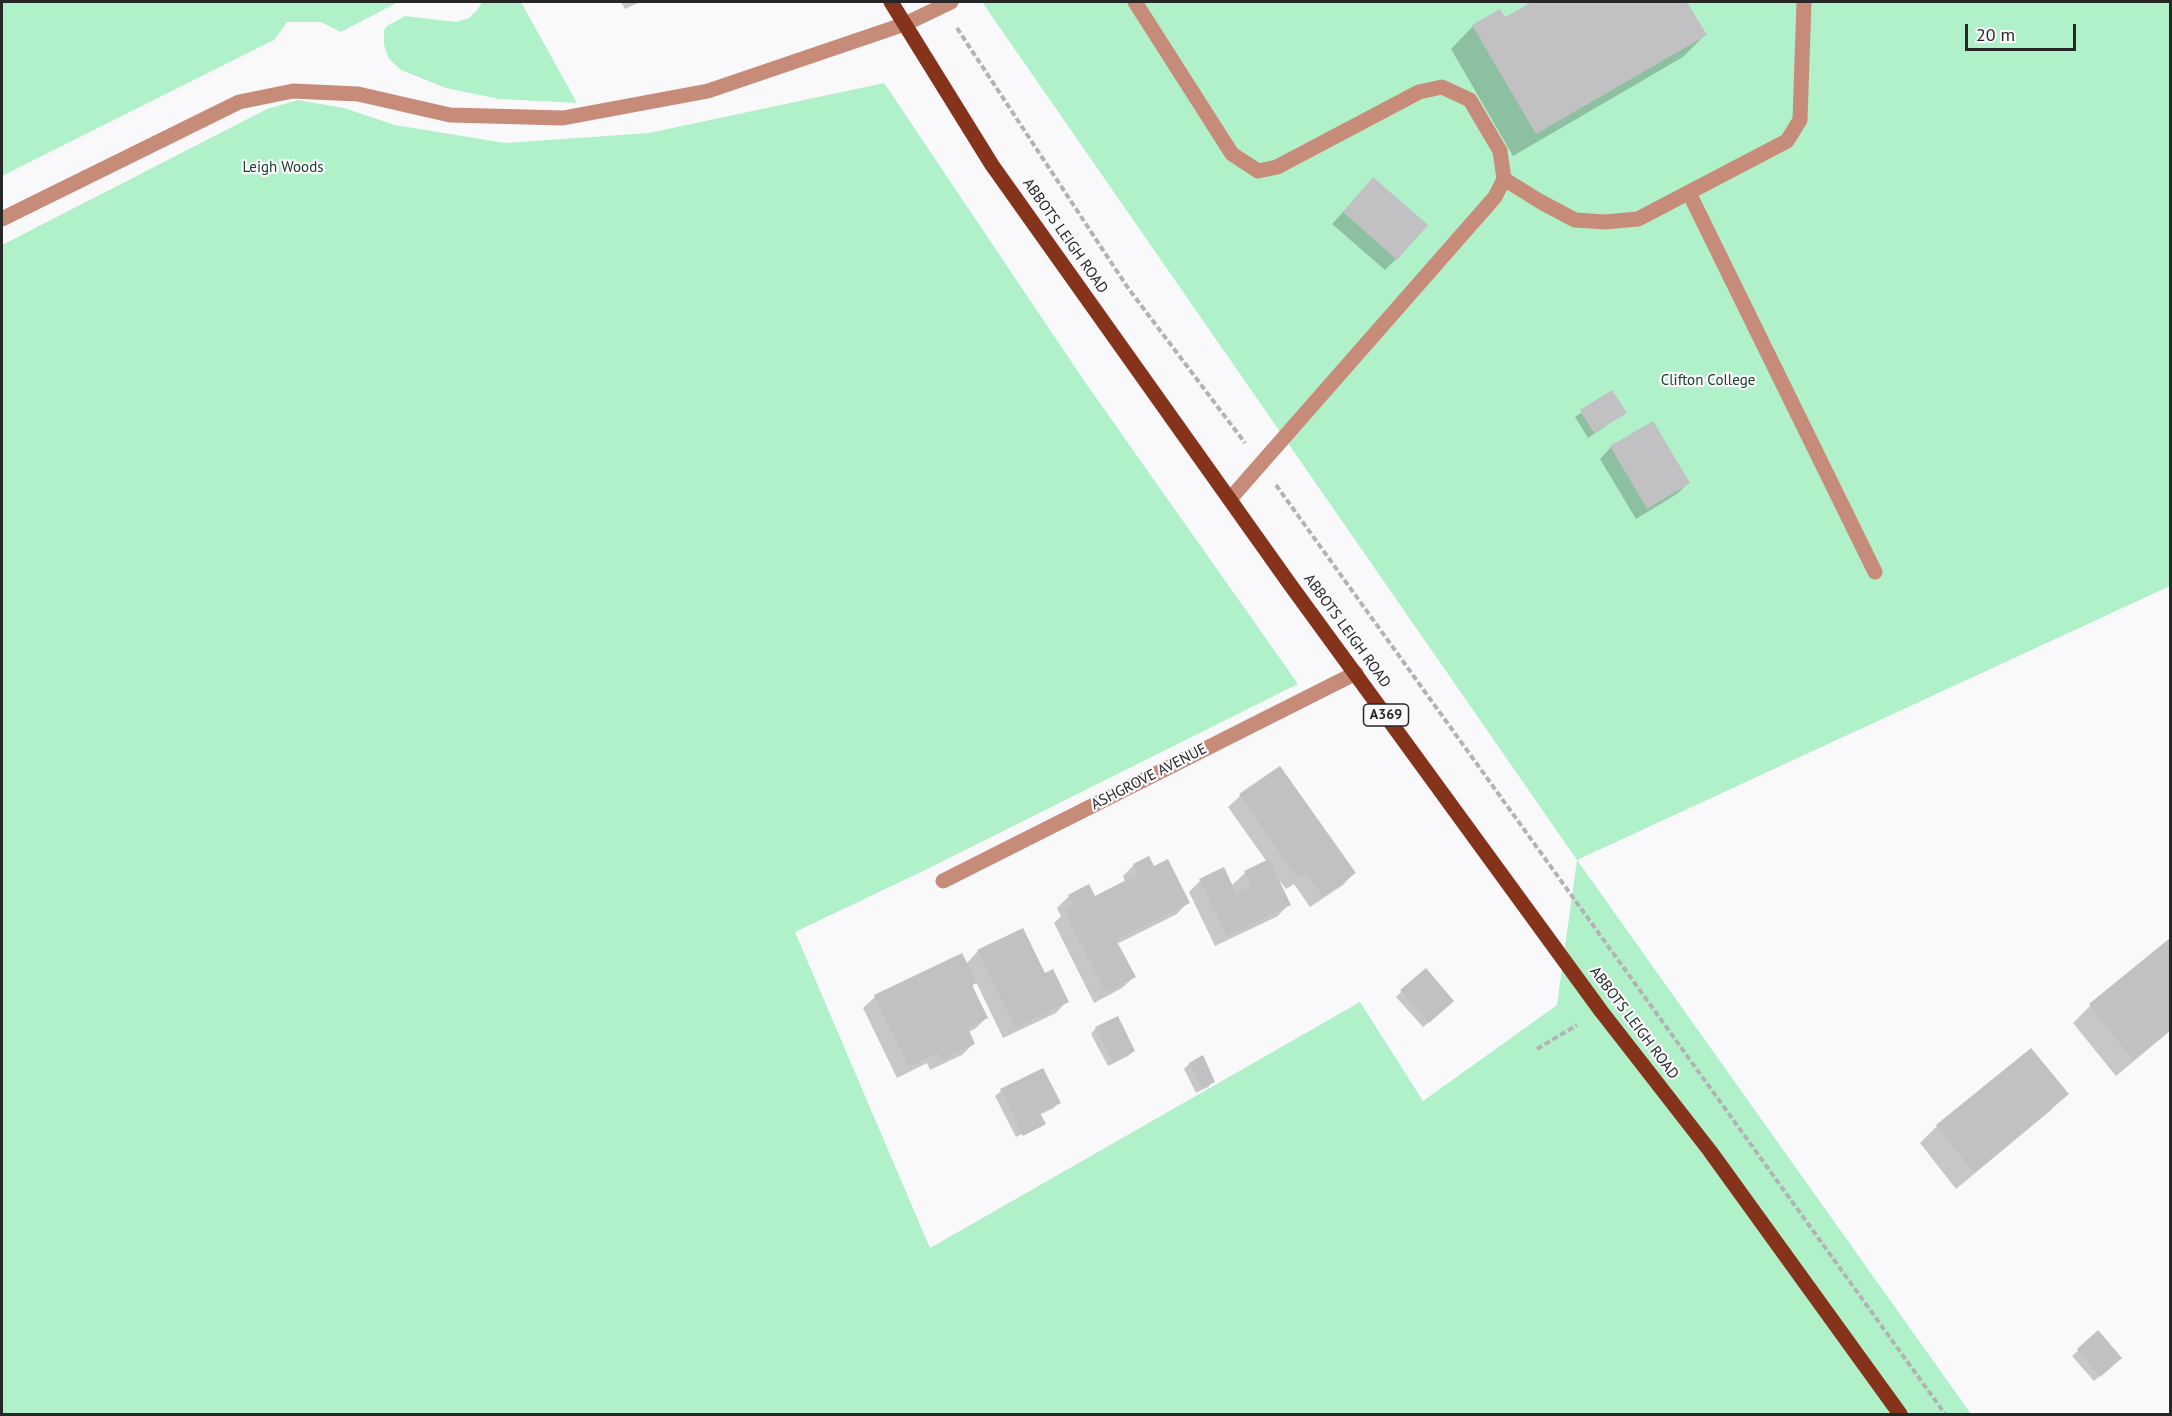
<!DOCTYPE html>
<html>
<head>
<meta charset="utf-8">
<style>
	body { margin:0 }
	#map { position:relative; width:2172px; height:1416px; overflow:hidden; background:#f9f9fb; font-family:"PT Sans",sans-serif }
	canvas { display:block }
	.frame { position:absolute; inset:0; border:3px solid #272728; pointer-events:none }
	.scale { position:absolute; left:1965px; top:24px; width:111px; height:27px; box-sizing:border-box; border:3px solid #272728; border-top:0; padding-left:8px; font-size:18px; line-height:21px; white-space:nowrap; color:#272728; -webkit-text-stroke:4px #f9f9fb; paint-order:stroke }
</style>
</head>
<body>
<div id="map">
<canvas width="2172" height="1416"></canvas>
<div class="frame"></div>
<div class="scale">20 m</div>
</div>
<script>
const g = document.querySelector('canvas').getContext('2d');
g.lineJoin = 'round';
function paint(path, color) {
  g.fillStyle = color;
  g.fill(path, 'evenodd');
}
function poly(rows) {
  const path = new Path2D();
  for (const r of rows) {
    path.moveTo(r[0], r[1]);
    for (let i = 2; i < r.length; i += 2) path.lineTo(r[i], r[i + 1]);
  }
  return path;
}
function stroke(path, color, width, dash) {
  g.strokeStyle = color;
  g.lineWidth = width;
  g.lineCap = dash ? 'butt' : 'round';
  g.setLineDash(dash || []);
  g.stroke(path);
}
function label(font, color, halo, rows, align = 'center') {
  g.font = font + ' "PT Sans",sans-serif';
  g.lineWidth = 4.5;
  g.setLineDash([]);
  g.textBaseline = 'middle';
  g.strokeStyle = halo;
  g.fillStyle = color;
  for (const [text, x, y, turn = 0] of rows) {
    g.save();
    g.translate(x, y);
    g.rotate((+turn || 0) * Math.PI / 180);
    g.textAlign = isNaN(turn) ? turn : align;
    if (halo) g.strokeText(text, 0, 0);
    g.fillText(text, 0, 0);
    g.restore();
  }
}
const green = poly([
	[2,2,398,2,341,32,321,22,287,22,274,40,2,176],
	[482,2,521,2,577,103,499,99,446,88,401,70,389,59,384,45,384,30,387,26,405,16,456,22,469,18,478,9],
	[982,2,2170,2,2170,586,1577,860,1971,1414,2,1414,2,245,267,109,298,100,344,108,395,125,505,143,649,133,884,83,1085,382,1298,684,923,871,795,932,930,1248,1360,1002,1423,1101,1557,1005,1577,860]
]);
const shadow = poly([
	[621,2,640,2,625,9],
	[1535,2,1685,2,1705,35,1683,57,1513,156,1451,49,1473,26,1504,19],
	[1362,191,1396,259,1385,270,1332,224],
	[1612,392,1625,413,1588,438,1575,417],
	[1611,447,1688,483,1677,494,1636,519,1600,459],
	[1279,768,1354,873,1343,885,1310,907,1294,884,1286,889,1280,881,1278,882,1289,904,1278,916,1215,946,1189,892,1200,881,1231,886,1245,873,1267,862,1228,807,1240,796],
	[1134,865,1153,868,1188,902,1177,914,1117,944,1134,977,1122,988,1094,1003,1054,923,1061,916,1057,908,1069,896,1094,898,1125,882,1123,876],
	[2170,940,2170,1031,2116,1076,2073,1023,2090,1006],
	[978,951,1044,975,1067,1001,1056,1013,1003,1038,976,982,971,987,986,1018,975,1029,968,1032,974,1043,962,1055,930,1070,927,1063,897,1078,863,1008,875,997,966,964],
	[1402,991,1447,1007,1423,1027,1396,997],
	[1096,1028,1134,1051,1128,1056,1108,1066,1091,1034],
	[2030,1050,2067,1094,2050,1111,1956,1189,1920,1143,1937,1126],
	[1202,1057,1214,1081,1208,1087,1196,1093,1184,1069,1189,1064],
	[1043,1070,1059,1102,1054,1108,1039,1115,1044,1123,1040,1128,1040,1125,1016,1137,995,1096,1001,1091],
	[2098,1333,2114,1363,2094,1381,2072,1356]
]);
const building = poly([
	[1532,2,1687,2,1707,35,1536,134,1472,25,1500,9,1505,17],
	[1373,177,1428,225,1397,260,1343,212],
	[1612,390,1627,413,1594,433,1580,410],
	[1653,421,1690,483,1647,509,1610,446],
	[1280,766,1356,873,1323,897,1306,873,1298,879,1239,794],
	[1149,856,1154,866,1168,859,1190,903,1116,940,1136,977,1105,992,1064,911,1073,906,1068,895,1089,884,1095,896,1138,874,1133,864],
	[1269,859,1291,905,1227,936,1199,879,1224,867,1236,893,1251,885,1244,871],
	[1023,928,1045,973,1053,969,1069,1002,1015,1028,977,950],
	[2170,938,2170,1030,2133,1060,2089,1004],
	[962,953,977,983,972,985,988,1018,968,1028,975,1044,942,1060,938,1053,909,1067,874,995],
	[1426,968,1454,1001,1429,1023,1400,990],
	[1118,1016,1135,1051,1113,1062,1095,1027],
	[2031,1048,2069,1094,1974,1173,1936,1125],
	[1203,1055,1215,1082,1201,1088,1189,1063],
	[1043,1068,1061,1103,1040,1113,1046,1124,1023,1136,1000,1089],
	[2098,1330,2122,1358,2100,1377,2077,1349]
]);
const path = poly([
	[957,28,1128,288,1245,443],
	[1276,485,1945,1414],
	[1537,1049,1577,1025]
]);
const minor = poly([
	[1135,2,1232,154,1258,171,1277,167,1419,92,1442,87,1470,100,1500,151,1504,179,1495,197,1230,499],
	[1504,179,1541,202,1575,220,1605,222,1638,219,1787,141,1800,120,1804,2],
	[1689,193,1875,572],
	[2,219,239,102,293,91,358,94,450,115,563,118,708,91,905,24,951,2],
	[943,881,1356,673]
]);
const major = poly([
	[891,2,992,165,1289,583,1601,1011,1710,1151,1900,1414]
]);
const shields = [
	[1386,715,45]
];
const shieldNames = [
	["A369",1386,715]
];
const parkNames = [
	["Leigh Woods",283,168],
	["Clifton College",1708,381]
];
const streetNames = [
	["ABBOTS LEIGH ROAD",1065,236,55],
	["ABBOTS LEIGH ROAD",1347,631,54],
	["ASHGROVE AVENUE",1149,777,-27],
	["ABBOTS LEIGH ROAD",1634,1023,53]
];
paint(green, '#b1f1ca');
paint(shadow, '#0003');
paint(building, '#c1c1c3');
stroke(path, '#b3b3b5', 4, [6, 3]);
stroke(minor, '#c78b79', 15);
stroke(major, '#85331a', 15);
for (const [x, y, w] of shields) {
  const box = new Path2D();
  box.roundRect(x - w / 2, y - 11, w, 22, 4.5);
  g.fillStyle = '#f9f9fb';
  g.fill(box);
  stroke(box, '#272728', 1.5);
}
label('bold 14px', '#272728', null, shieldNames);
label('15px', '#1a412c', '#f9f9fb', parkNames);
label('15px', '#272728', '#f9f9fb', streetNames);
</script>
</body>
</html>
